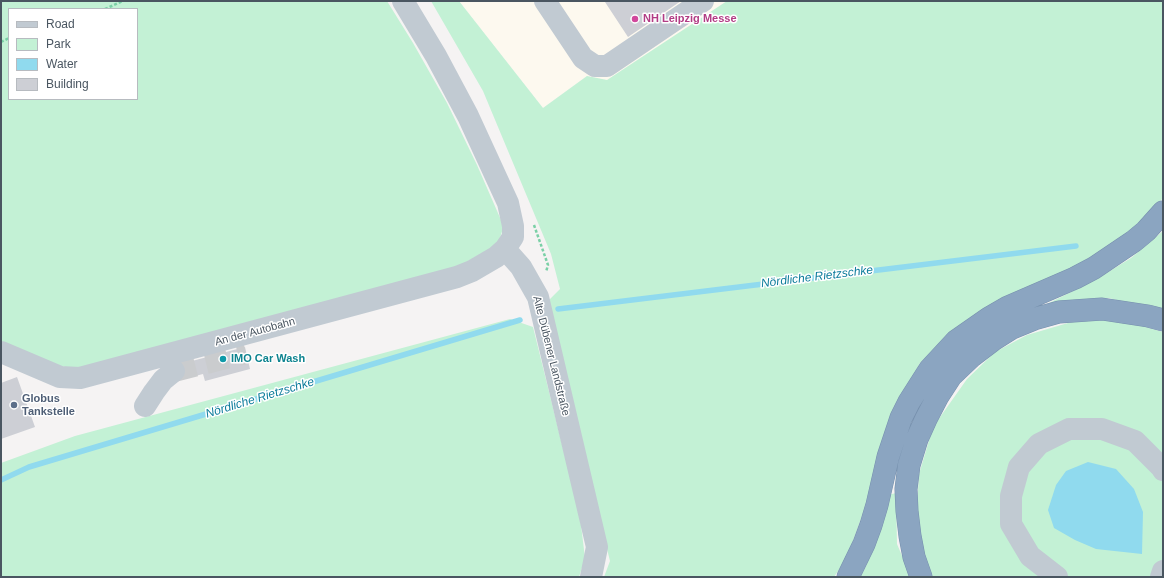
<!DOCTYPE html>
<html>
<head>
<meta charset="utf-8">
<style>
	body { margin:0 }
	#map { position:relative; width:1164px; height:578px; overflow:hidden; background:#f5f3f3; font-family:Helvetica,sans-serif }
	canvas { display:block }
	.frame { position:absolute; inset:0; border:2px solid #4a5661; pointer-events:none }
	.legend { position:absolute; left:8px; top:8px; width:130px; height:92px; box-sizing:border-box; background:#fff; border:1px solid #b7bbc0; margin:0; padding:5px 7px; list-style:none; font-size:12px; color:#4a5661 }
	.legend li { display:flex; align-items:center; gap:8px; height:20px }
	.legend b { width:20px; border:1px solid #b7bbc0 }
</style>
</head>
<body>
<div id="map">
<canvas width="1164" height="578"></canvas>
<div class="frame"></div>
<ul class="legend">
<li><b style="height:5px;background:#c1cad2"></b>Road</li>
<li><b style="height:11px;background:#c3f1d5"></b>Park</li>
<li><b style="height:11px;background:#90daee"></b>Water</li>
<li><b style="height:11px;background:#cdcfd5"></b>Building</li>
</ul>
</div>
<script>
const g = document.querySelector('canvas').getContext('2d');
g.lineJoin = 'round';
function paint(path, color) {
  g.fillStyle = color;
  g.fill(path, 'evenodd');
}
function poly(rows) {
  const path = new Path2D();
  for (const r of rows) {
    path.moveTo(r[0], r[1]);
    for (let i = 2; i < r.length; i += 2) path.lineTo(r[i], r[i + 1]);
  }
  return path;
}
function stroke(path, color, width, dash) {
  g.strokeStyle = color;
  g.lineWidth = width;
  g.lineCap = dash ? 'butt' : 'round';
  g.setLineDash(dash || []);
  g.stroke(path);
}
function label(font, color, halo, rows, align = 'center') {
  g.font = font + ' Helvetica,sans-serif';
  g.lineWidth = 3;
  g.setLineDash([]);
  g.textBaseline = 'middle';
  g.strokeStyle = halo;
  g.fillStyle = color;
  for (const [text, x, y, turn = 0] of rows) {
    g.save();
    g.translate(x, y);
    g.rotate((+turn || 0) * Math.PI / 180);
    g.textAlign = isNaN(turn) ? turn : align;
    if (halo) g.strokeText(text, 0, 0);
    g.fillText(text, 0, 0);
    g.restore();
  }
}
const commercial = poly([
	[459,1,727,1,607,80,587,76,543,108]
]);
const green = poly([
	[1,1,387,1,413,43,447,103,477,165,501,220,503,228,501,235,498,242,493,247,454,269,81,369,51,365,1,341],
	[9,9,137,9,137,99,9,99],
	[431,1,459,1,543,108,587,76,607,80,727,1,1163,1,1163,198,1135,230,1086,266,958,330,920,363,891,420,872,489,846,560,834,577,604,577,610,561,546,303,560,289,551,254,483,91],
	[1163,231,1163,313,1109,298,1043,306,1097,279,1131,258],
	[1085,318,1133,323,1163,332,1163,577,930,577,916,523,919,474,933,427,967,379,995,352,1027,335],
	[510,319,533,327,580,517,585,558,579,577,1,577,1,463,75,436],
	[896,493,897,544,911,577,860,577,866,566,888,495]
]);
const water = poly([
	[1088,462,1116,469,1134,489,1143,512,1142,554,1096,549,1075,540,1054,528,1048,510,1056,485,1066,471]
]);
const stream = poly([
	[558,309,1076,246],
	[1,480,29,467,520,320]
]);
const building = poly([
	[606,1,681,1,628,37,605,2],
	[245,347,250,369,205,381,203,374,176,381,173,366],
	[17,377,35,427,1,439,1,383]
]);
const minorTunnel = poly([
	[174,371,246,353]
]);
const path = poly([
	[105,9,123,1],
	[1,42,9,38],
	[534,225,548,265,546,272]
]);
const minor = poly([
	[545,1,583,58,595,66,607,66,703,1],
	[505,249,521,267,538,297,597,547,591,577],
	[1,352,60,377,80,378,457,277,472,271,496,257,505,249,513,237,513,226,508,203,468,116,436,56,403,1],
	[145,406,154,392,163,380,174,371],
	[1057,577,1030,556,1011,524,1011,496,1019,467,1039,444,1069,429,1102,429,1135,441,1162,468,1163,470],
	[1161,577,1163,571]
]);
const highway = poly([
	[848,577,864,544,871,525,877,505,888,457,901,418,909,402,930,369,956,341,989,318,1008,307,1075,278,1094,268,1134,241,1146,231,1163,212],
	[921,577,914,557,910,536,907,511,906,489,909,465,917,439,926,419,938,396,951,376,972,356,993,340,1012,328,1034,319,1059,312,1102,309,1148,316,1163,320]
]);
const markers = [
	[635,19,4,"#d1479c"],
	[223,359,4,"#0f9aa8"],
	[14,405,4,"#5c6f8a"]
];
const hotelNames = [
	["NH Leipzig Messe",643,19]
];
const streetNames = [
	["An der Autobahn",255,332,-15],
	["Alte Dübener Landstraße",551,356,76]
];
const cultureNames = [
	["IMO Car Wash",231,359]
];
const serviceNames = [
	["Globus",22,399],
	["Tankstelle",22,412]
];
const waterNames = [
	["Nördliche Rietzschke",817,277,-7],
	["Nördliche Rietzschke",260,398,-17]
];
paint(commercial, '#fdf9ef');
paint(green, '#c3f1d5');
paint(water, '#90daee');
stroke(stream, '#90daee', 5.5);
paint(building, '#cdcfd5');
stroke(minorTunnel, '#caccce', 22, [22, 11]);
stroke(highway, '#7690ad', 23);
stroke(path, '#7ad0a6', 2.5, [3, 2]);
stroke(minor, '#c1cad2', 22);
stroke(highway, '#8ba5c1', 22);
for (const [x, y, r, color] of markers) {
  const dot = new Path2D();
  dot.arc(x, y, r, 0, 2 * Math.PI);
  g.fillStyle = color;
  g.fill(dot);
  stroke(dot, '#fff', 1.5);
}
label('bold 11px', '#b23c85', '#fff', hotelNames, 'left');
label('11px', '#4a5661', '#fff', streetNames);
label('bold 11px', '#0d838f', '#fff', cultureNames, 'left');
label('bold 11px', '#4e5e75', '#fff', serviceNames, 'left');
label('italic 12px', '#0c7c9b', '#fff', waterNames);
</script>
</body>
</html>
